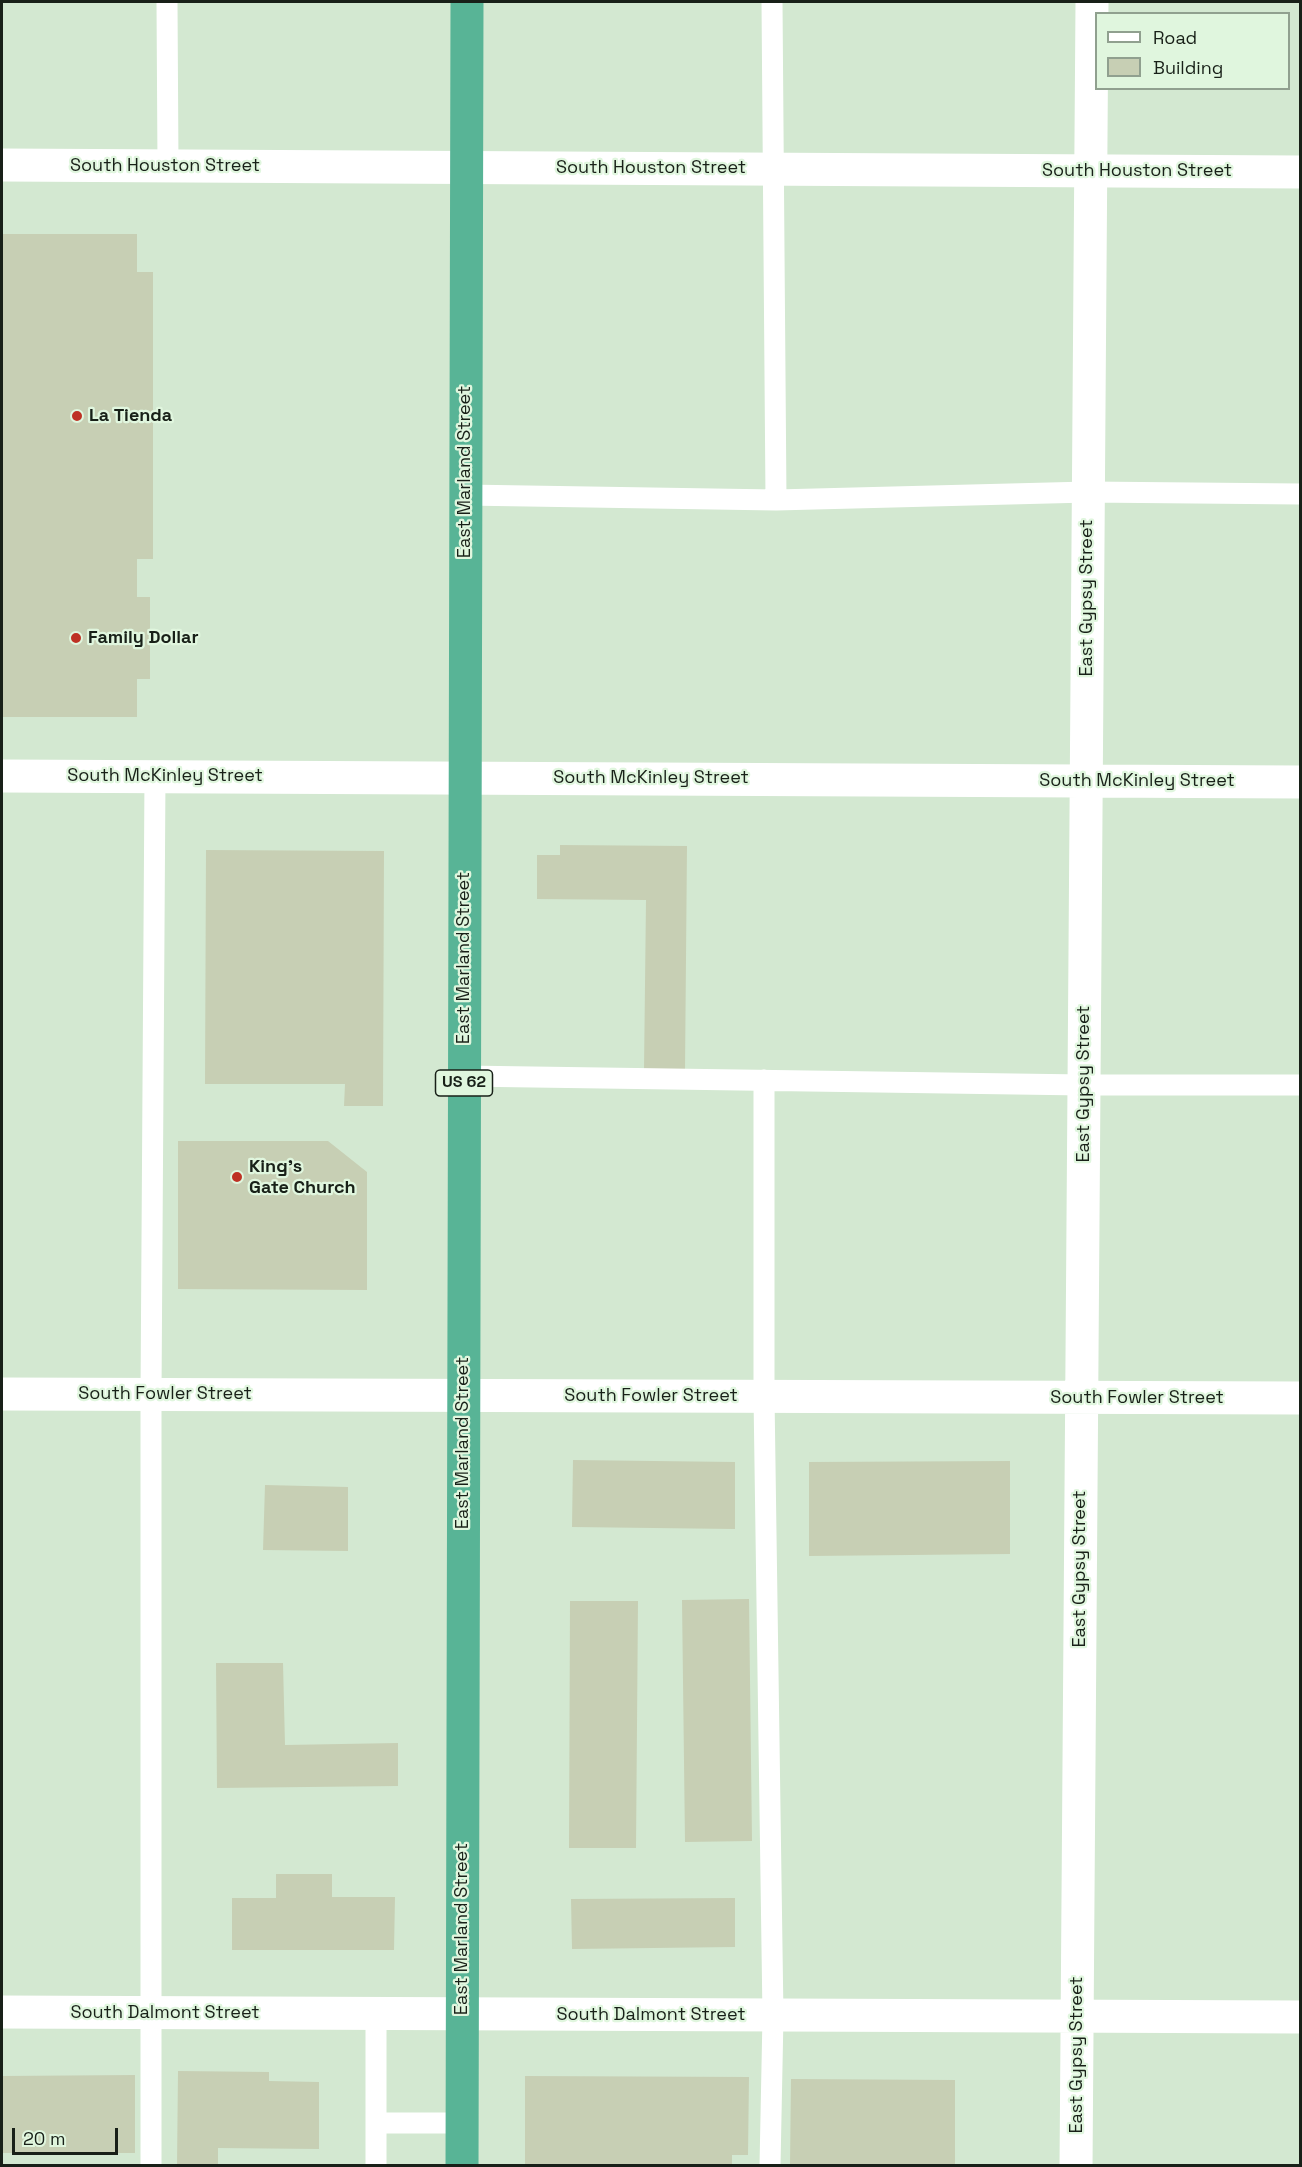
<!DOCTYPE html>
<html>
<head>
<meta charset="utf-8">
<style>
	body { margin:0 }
	#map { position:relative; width:1302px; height:2167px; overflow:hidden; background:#d3e8d1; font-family:"Space Grotesk",sans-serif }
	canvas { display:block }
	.frame { position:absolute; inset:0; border:3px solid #182018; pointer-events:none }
	.legend { position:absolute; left:1095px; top:12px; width:195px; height:78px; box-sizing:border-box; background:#e0f6de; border:2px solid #90a08f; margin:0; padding:8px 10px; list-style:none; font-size:18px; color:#182018 }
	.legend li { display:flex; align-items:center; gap:12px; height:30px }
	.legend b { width:30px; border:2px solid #90a08f }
	.scale { position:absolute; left:12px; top:2128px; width:106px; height:27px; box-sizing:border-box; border:3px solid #182018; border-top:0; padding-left:8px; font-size:18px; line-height:21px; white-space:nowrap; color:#182018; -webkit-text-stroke:4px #e0f6de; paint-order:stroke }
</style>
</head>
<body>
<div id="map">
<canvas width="1302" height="2167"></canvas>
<div class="frame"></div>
<ul class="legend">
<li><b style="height:8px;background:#fff"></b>Road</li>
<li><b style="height:16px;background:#c7cfb4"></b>Building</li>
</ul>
<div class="scale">20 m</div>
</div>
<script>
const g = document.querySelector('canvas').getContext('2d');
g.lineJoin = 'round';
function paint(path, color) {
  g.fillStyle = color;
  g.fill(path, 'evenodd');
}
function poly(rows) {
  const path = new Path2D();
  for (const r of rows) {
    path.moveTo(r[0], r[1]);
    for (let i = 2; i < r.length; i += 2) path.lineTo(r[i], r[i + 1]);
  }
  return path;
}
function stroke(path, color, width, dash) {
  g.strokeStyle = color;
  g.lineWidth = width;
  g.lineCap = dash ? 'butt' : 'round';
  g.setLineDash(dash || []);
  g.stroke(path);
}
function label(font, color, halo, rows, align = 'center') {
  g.font = font + ' "Space Grotesk",sans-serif';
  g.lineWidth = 4.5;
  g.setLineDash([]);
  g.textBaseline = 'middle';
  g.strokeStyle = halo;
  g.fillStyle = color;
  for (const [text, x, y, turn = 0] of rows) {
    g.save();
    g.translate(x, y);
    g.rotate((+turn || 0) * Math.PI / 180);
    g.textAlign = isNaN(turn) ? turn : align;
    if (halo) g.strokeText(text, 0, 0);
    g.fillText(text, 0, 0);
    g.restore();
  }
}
const building = poly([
	[2,234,137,234,137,272,153,272,153,559,137,559,137,597,150,597,150,679,137,679,137,717,2,717],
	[560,845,687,846,685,1070,644,1070,646,900,537,899,537,855,560,855],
	[206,850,384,851,383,1106,344,1106,345,1084,205,1084],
	[178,1141,328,1141,367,1172,367,1290,178,1289],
	[573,1460,735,1462,735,1529,572,1527],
	[1010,1461,1010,1554,809,1556,809,1462],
	[265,1485,348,1487,348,1551,263,1550],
	[749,1599,752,1841,685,1842,682,1600],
	[570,1601,638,1601,636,1848,569,1848],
	[216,1663,283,1663,285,1745,398,1743,398,1786,217,1788],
	[276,1874,332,1874,332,1897,395,1897,394,1950,232,1950,232,1898,276,1898],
	[735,1898,735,1947,572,1949,571,1899],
	[178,2071,269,2072,269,2081,319,2082,319,2149,218,2148,218,2166,177,2166],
	[135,2075,135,2153,2,2153,2,2076],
	[525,2076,749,2077,748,2155,732,2155,732,2166,525,2166],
	[791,2079,955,2080,955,2166,790,2166]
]);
const service = poly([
	[167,2,168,166],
	[772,2,776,500],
	[465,495,776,500,1088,492,1300,494],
	[464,1076,1084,1085,1300,1085],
	[764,1080,764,1396,773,2016,770,2166],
	[376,2014,376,2123,462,2123],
	[376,2123,376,2166],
	[151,2166,151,1394,155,776]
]);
const minor = poly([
	[2,776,1300,782],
	[2,1394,1300,1398],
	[2,2012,1300,2017],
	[1076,2166,1092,2]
]);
const tertiary = poly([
	[2,165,1300,172]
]);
const trunk = poly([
	[462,2166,467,2]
]);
const markers = [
	[77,416,6,"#be3124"],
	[76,638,6,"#be3124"],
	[237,1177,6,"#be3124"]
];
const shields = [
	[464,1083,57]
];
const shieldNames = [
	["US 62",464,1083]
];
const streetNames = [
	["South Houston Street",165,166],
	["South Houston Street",651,168],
	["South Houston Street",1137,171],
	["East Marland Street",465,472,-90],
	["East Gypsy Street",1087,598,-90],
	["South McKinley Street",165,776],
	["South McKinley Street",651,778],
	["South McKinley Street",1137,781],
	["East Marland Street",464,958,-90],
	["East Gypsy Street",1084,1084,-90],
	["South Fowler Street",165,1394],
	["South Fowler Street",651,1396],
	["South Fowler Street",1137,1398],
	["East Marland Street",463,1443,-90],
	["East Gypsy Street",1080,1569,-90],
	["East Marland Street",462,1929,-90],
	["South Dalmont Street",165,2013],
	["South Dalmont Street",651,2015],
	["East Gypsy Street",1077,2055,-90]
];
const poiNames = [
	["La Tienda",89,416],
	["Family Dollar",88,638],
	["King's",249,1167],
	["Gate Church",249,1188]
];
paint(building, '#c7cfb4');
stroke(service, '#fff', 21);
stroke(minor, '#fff', 33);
stroke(tertiary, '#fff', 33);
stroke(trunk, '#58b496', 33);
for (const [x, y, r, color] of markers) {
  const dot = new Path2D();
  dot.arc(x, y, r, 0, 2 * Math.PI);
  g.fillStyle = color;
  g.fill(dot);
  stroke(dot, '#e0f6de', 2);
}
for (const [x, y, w] of shields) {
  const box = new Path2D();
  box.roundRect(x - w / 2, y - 13, w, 26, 4.5);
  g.fillStyle = '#e0f6de';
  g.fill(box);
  stroke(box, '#182018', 1.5);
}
label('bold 16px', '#182018', null, shieldNames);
label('18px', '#182018', '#e0f6de', streetNames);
label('bold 18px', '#182018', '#e0f6de', poiNames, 'left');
</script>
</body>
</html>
